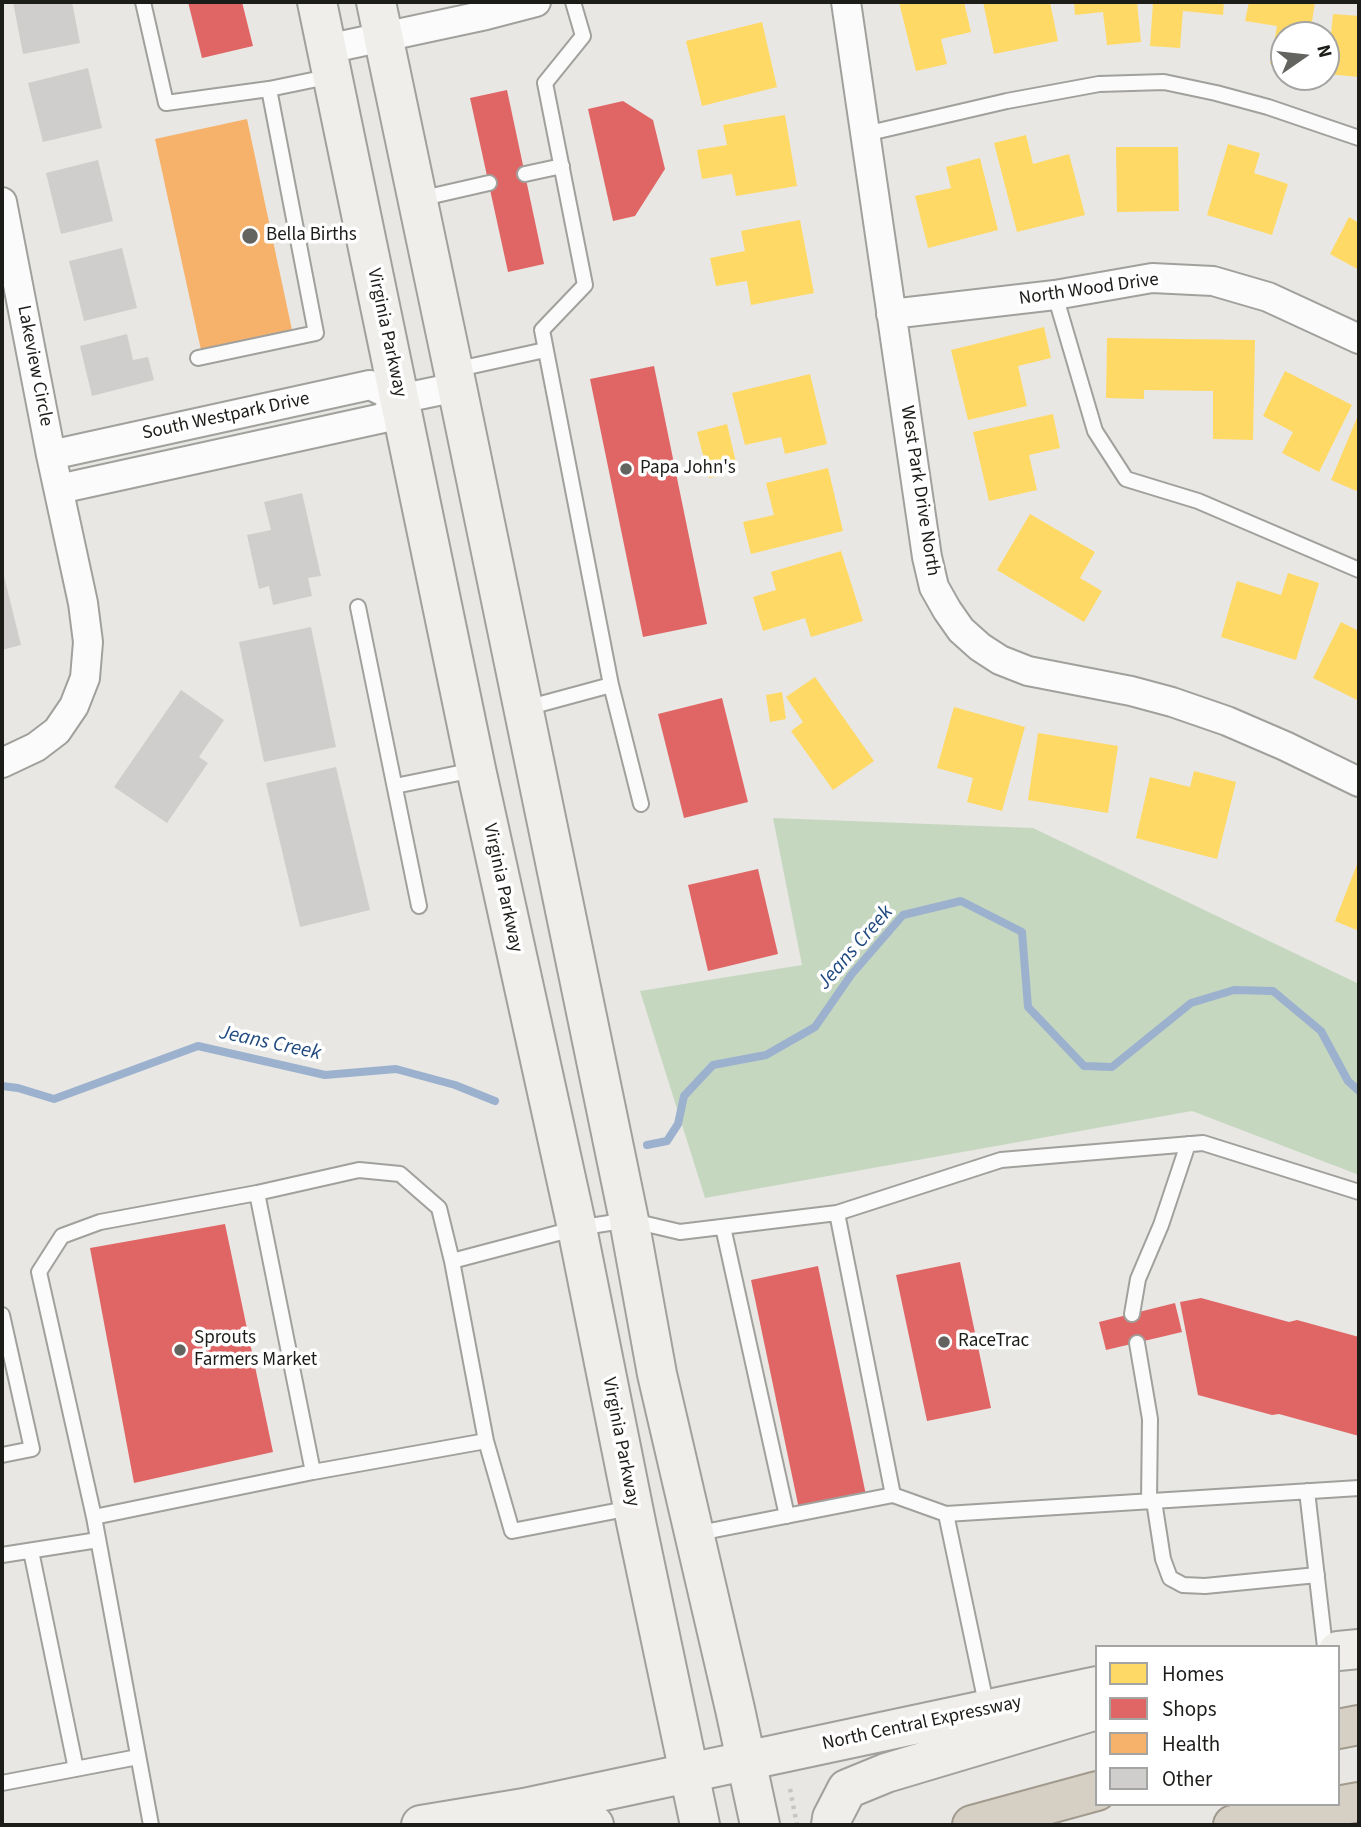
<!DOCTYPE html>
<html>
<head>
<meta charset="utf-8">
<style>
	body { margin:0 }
	#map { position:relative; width:1361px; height:1827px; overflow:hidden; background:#e8e7e3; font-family:"Source Sans 3",sans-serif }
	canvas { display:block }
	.frame { position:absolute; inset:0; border:4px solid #1c1c19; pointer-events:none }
	.legend { position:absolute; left:1095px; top:1645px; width:245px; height:161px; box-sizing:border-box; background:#fff; border:2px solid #a4a4a3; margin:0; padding:9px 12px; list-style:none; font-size:21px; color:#1c1c19 }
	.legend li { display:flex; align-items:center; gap:14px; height:35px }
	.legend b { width:35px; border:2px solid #a4a4a3 }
	.north { position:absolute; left:1270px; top:21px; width:70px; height:70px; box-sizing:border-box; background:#fff; border:2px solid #a4a4a3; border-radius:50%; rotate:76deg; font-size:19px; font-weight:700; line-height:28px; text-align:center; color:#1c1c19 }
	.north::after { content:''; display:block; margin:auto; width:24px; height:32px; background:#636360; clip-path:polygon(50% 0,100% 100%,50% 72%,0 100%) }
</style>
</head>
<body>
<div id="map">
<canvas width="1361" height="1827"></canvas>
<div class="frame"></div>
<ul class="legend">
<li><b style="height:19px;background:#ffd966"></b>Homes</li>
<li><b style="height:19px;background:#e06666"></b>Shops</li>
<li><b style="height:19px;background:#f6b26b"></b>Health</li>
<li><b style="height:19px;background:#cfcecc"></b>Other</li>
</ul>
<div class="north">N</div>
</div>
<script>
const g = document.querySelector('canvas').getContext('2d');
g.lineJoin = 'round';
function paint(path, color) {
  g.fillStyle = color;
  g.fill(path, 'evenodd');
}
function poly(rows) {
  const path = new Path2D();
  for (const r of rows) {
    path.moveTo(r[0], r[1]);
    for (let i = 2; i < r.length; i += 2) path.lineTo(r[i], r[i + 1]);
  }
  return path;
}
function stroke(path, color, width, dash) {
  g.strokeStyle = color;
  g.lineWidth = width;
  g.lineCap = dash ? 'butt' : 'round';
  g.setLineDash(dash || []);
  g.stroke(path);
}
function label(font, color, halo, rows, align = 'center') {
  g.font = font + ' "Source Sans 3",sans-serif';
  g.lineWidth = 7;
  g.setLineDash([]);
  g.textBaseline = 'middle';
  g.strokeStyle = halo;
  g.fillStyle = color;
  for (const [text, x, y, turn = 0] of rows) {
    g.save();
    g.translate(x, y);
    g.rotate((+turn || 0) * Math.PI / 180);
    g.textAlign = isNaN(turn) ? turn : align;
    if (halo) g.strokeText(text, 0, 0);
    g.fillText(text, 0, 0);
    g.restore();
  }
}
const green = poly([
	[773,818,1033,828,1359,984,1359,1175,1192,1111,705,1198,640,991,802,965]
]);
const homes = poly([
	[899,2,964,2,971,32,941,39,947,64,916,71],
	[983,2,1050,2,1058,41,994,54],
	[1074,2,1137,2,1141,42,1107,45,1103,12,1075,15],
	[1153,2,1224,2,1223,15,1183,11,1180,48,1150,46],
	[1249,2,1315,2,1310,35,1284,35,1284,67,1270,64,1277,26,1245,21],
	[1333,14,1359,16,1359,77,1327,74],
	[762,22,777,87,702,106,686,41],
	[785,115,797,186,736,196,732,174,702,179,697,150,727,145,723,125],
	[1026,135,1033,164,1069,154,1085,215,1017,232,994,143],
	[1228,144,1260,153,1254,173,1288,184,1272,235,1207,215],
	[1116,147,1178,147,1179,211,1117,212],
	[980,158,998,230,928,248,915,196,951,188,946,167],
	[1349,217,1359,223,1359,270,1330,254],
	[800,220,814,293,751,305,747,281,716,286,710,258,745,251,741,231],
	[1044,327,1051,358,1018,366,1027,406,968,420,951,350],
	[1107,338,1255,340,1253,440,1213,439,1213,391,1144,390,1144,399,1106,398],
	[1285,371,1352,405,1319,472,1282,453,1293,432,1263,416],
	[810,374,827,444,785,454,781,437,745,445,732,393],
	[1359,413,1359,492,1331,480],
	[1053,414,1060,448,1029,455,1037,490,989,501,973,432],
	[727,424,738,471,709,478,697,432],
	[828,468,843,531,751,554,743,522,774,515,766,483],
	[1030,514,1095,552,1080,578,1102,591,1084,622,997,570],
	[841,551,863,621,811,637,805,618,763,631,753,597,776,590,771,572],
	[1288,573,1319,583,1296,660,1221,637,1237,581,1281,595],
	[1341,622,1359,631,1359,701,1313,678],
	[815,677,874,761,833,790,791,731,803,722,786,697],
	[782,692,786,719,770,722,766,695],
	[954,707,1025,727,1002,811,967,802,973,778,937,768],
	[1038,733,1118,746,1108,813,1028,800],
	[1194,771,1236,782,1217,859,1136,838,1150,777,1190,787],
	[1359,859,1359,931,1335,921]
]);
const shops = poly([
	[188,2,242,2,253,46,202,58],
	[507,90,544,264,508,272,470,98],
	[623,101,653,120,665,169,635,216,613,221,588,109],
	[654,366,707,624,643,637,590,379],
	[722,698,748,802,684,818,658,714],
	[758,869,778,954,708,971,688,885],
	[225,1224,273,1452,134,1483,90,1248],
	[960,1262,991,1408,927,1421,896,1275],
	[818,1266,866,1495,799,1509,751,1280],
	[1201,1298,1289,1322,1297,1320,1359,1337,1359,1436,1279,1414,1272,1415,1198,1395,1180,1302],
	[1175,1303,1182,1332,1106,1350,1099,1322]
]);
const health = poly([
	[247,119,292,330,201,350,155,139]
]);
const stream = poly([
	[2,1086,18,1088,54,1099,198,1046,325,1075,396,1069,455,1085,495,1101],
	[647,1145,667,1141,678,1124,684,1096,713,1065,766,1055,815,1027,851,975,903,915,961,901,1022,932,1028,1007,1084,1066,1112,1067,1191,1003,1234,990,1273,991,1321,1031,1348,1081,1359,1091]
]);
const building = poly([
	[13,2,72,2,80,43,23,54],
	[88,68,102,128,43,142,28,83],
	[98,160,113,221,61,234,46,173],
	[122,248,137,308,84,321,69,261],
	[127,334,133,360,148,357,154,380,92,396,80,346],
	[302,493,321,576,308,578,312,596,273,605,269,586,259,589,247,535,271,530,264,502],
	[2,568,21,645,2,650],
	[311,627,336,747,264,762,239,642],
	[181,690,224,720,199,757,208,763,167,823,114,787],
	[336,767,370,910,300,927,266,783]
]);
const path = poly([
	[790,1789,797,1825]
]);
const service = poly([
	[143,2,166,103,269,89,332,76],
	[865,134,1007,101,1099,84,1164,82,1216,93,1268,107,1359,138],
	[525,174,562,166],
	[419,199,489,183],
	[1055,295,1095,431,1126,479,1198,501,1359,570],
	[198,358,316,333,269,89],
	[454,370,545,350],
	[358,607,419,906],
	[611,685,641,804],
	[526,708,611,685,542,330,585,285,545,83,583,36,573,2],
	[395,786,474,770],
	[837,1213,1001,1160,1203,1143,1359,1192],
	[723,1227,787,1516],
	[452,1261,577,1228,629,1220,680,1232,837,1213,893,1495,694,1534],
	[1132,1314,1138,1279,1161,1225,1188,1144],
	[2,1315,32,1449,2,1455],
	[1137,1343,1150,1419,1149,1501],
	[486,1441,512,1531,631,1508],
	[1307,1491,1325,1647],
	[893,1495,946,1514,987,1708],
	[1154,1501,1163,1559,1170,1578,1183,1585,1205,1586,1317,1575],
	[946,1514,1359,1488],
	[94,1517,39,1272,62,1236,100,1222,257,1193,313,1472,486,1441,452,1261,439,1208,400,1174,359,1170,257,1193],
	[31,1551,76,1769],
	[2,1555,98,1540],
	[2,1783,138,1757],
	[151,1825,94,1517,313,1472]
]);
const minor = poly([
	[846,2,927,557,934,587,947,610,961,630,980,647,1000,660,1028,671,1131,691,1172,702,1227,721,1285,746,1359,782],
	[327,49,486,15,536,2],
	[2,202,51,455,83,603,88,642,85,678,74,706,57,731,36,747,2,763],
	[891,314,1055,295,1152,278,1213,281,1268,297,1359,339],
	[51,455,370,385,399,399],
	[59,489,383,418,399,399,457,387]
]);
const secondary = poly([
	[317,2,476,769,577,1228,636,1522,700,1825],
	[376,2,457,387,629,1220,657,1374,735,1709,760,1825],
	[1338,1651,1359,1649],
	[535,1810,594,1825],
	[421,1825,524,1808,1097,1686],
	[831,1825,832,1818,847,1789,886,1773,1097,1710]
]);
const motorway = poly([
	[1338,1729,1359,1725],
	[972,1825,1097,1791],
	[1233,1825,1359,1802]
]);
const markers = [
	[250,236,9,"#636360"],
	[626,469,7,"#636360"],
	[944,1342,7,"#636360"],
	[180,1350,7,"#636360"]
];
const poiNames = [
	["Bella Births",266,236],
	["Papa John's",640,469],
	["Sprouts",194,1339],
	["Farmers Market",194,1361],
	["RaceTrac",958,1342]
];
const streetNames = [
	["North Wood Drive",1089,290,-8],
	["Virginia Parkway",386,333,78],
	["Lakeview Circle",34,366,79],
	["South Westpark Drive",226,417,-12],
	["West Park Drive North",919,491,81],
	["Virginia Parkway",502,888,78],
	["Virginia Parkway",620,1442,79],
	["North Central Expressway",922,1724,-12]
];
const waterNames = [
	["Jeans Creek",856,948,-49],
	["Jeans Creek",270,1044,12]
];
paint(green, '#c6d7c0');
paint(homes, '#ffd966');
paint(shops, '#e06666');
paint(health, '#f6b26b');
stroke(stream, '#9bb1ce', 8);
paint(building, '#cfcecc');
stroke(service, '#a0a09d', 18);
stroke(minor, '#a0a09d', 32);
stroke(secondary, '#a0a09d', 42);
stroke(motorway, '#a19a8d', 42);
stroke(path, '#c7c6c5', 4.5, [3.5, 5]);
stroke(service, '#fcfbfb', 14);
stroke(minor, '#fcfbfb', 28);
stroke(secondary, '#f0eeeb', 38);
stroke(motorway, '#d5cfc4', 38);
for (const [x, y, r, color] of markers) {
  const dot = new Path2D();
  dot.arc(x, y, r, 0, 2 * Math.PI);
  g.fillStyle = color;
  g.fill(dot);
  stroke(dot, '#fff', 2.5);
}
label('19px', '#1c1c19', '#fff', poiNames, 'left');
label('19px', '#1c1c19', '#fff', streetNames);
label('italic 21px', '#1f497f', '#fff', waterNames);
</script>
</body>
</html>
